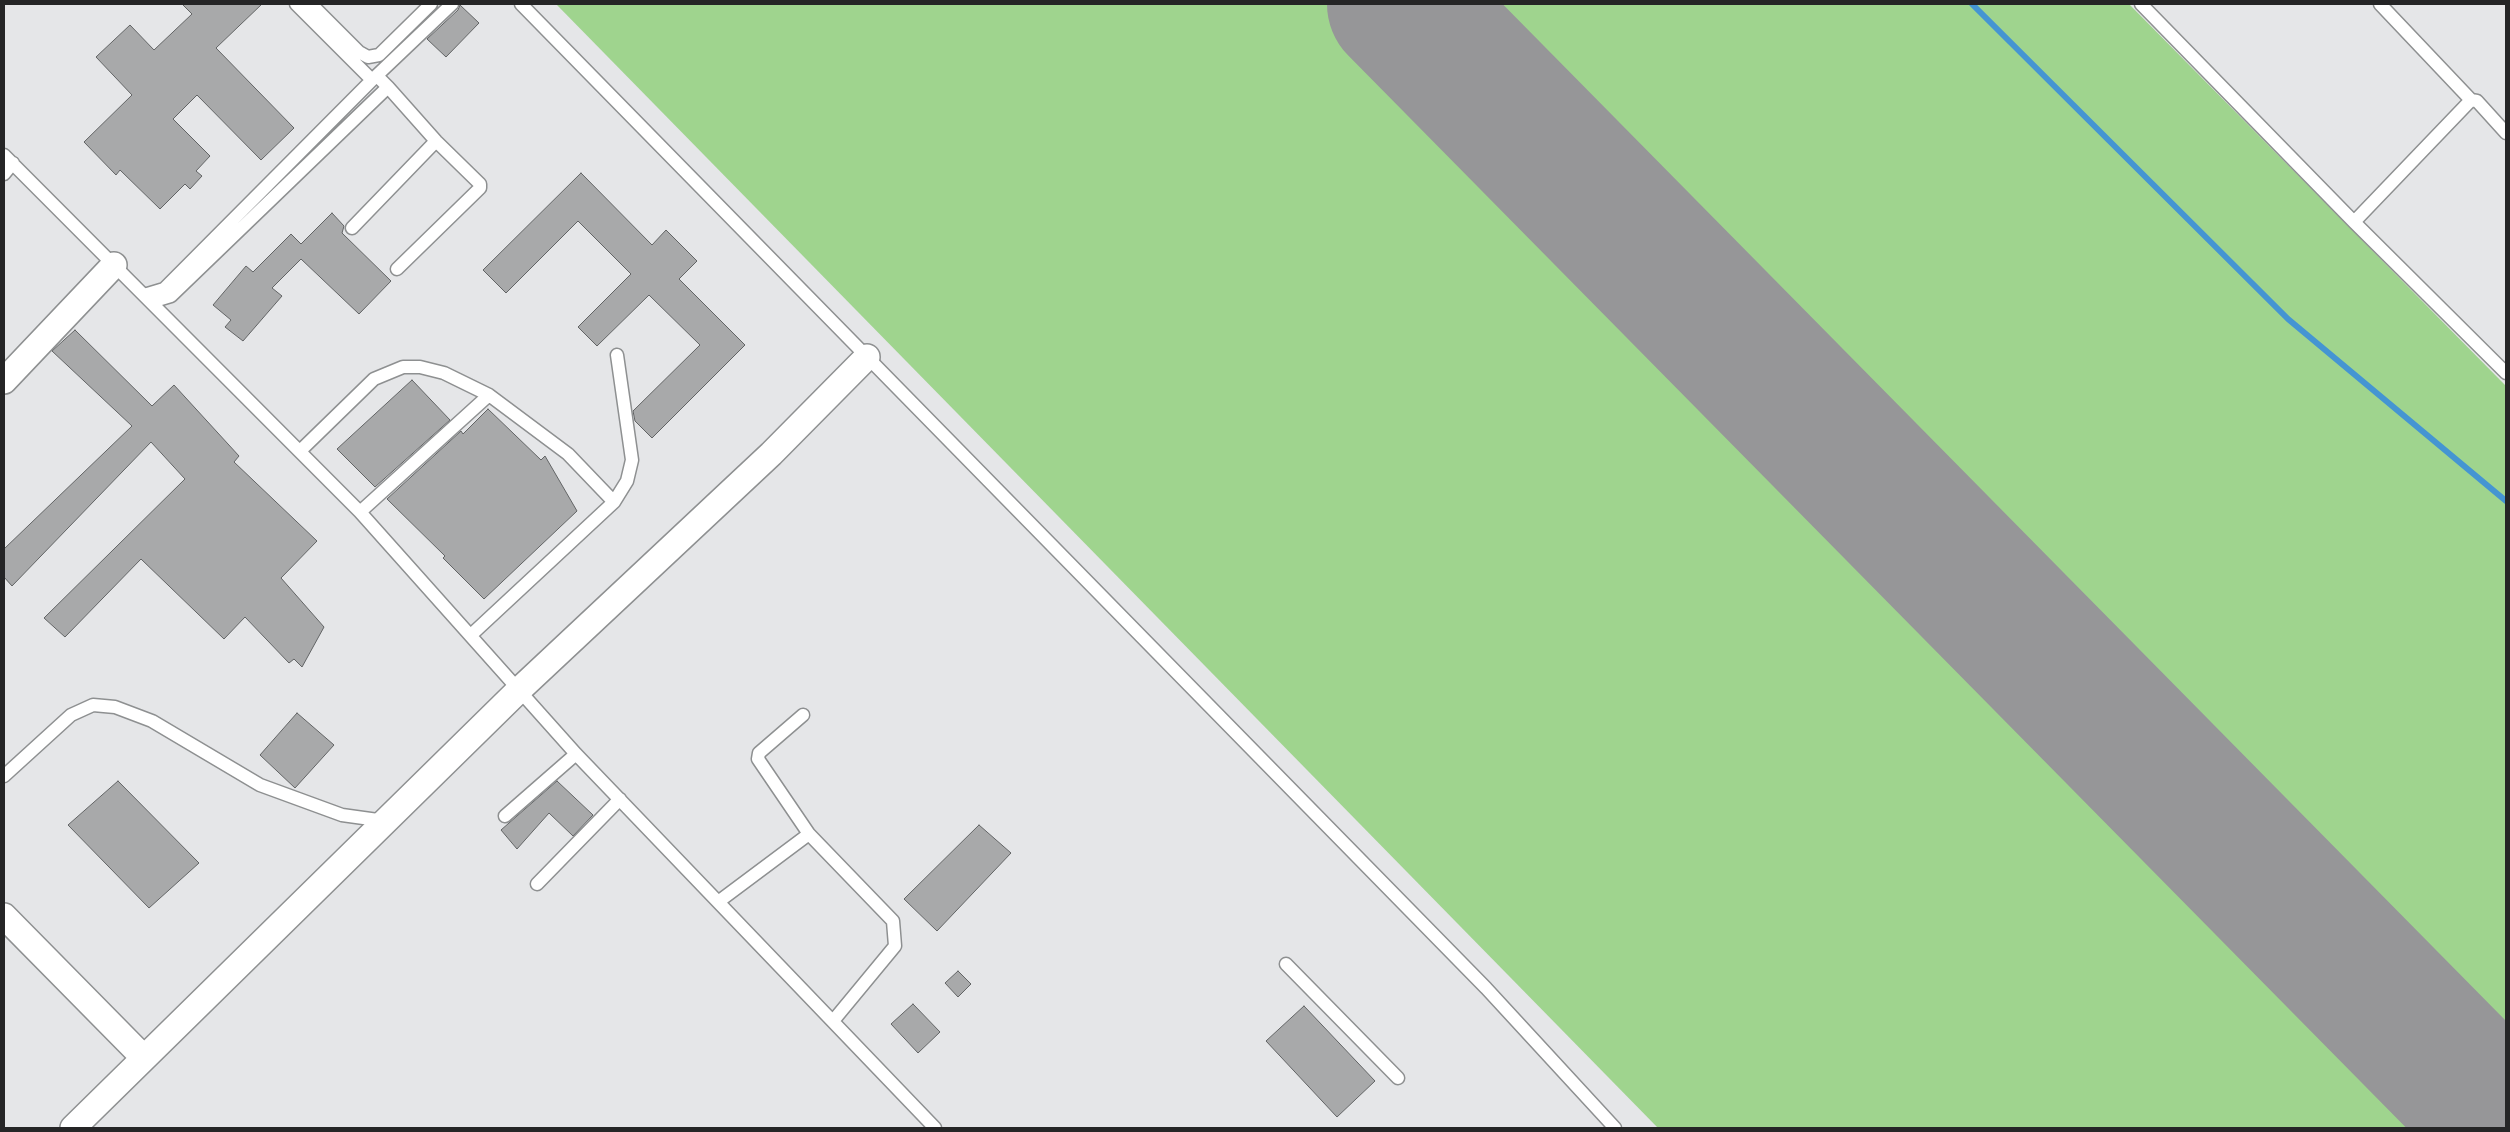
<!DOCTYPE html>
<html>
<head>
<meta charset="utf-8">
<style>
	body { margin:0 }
	#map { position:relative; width:2510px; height:1132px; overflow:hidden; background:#e5e6e8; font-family:Cabin,sans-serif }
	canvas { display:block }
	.frame { position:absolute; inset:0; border:5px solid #252526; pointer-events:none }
</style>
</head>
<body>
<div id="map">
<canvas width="2510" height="1132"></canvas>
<div class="frame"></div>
</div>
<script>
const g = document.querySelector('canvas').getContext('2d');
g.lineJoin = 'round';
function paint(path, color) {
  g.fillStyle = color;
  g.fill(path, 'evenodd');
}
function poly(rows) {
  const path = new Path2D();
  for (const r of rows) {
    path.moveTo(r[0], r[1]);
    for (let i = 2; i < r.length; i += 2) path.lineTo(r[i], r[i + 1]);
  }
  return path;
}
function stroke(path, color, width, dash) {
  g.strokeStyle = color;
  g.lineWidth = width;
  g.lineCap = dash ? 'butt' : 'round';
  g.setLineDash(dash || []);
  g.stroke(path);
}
const green = poly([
	[556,4,2129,4,2506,386,2506,1128,1658,1128]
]);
const stream = poly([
	[1972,4,2288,319,2506,501]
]);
const runway = poly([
	[1400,4,2506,1125]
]);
const building = poly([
	[182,4,262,4,216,48,294,128,261,160,197,95,173,119,210,156,196,171,202,176,190,189,185,184,160,209,120,170,116,175,84,142,132,95,96,57,130,25,154,50,192,14,182,4],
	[460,5,479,23,446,57,427,39,458,10,460,5],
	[581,173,652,245,666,230,697,261,679,279,745,345,652,438,635,421,633,411,700,345,649,295,597,346,578,327,631,274,578,221,506,293,483,270,581,173],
	[332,213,344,226,342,233,391,281,359,314,301,259,272,288,282,296,243,341,225,327,231,320,213,305,246,266,253,272,291,234,301,244,332,213],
	[75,330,152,406,174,385,239,456,234,462,317,541,281,578,324,627,302,667,294,659,289,663,245,617,224,639,141,559,65,637,44,618,185,479,151,442,12,586,4,577,4,549,132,426,52,351,75,330],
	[412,380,450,420,375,487,337,449,412,380],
	[488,409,541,460,545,456,577,511,484,599,443,558,445,556,387,499,461,431,463,434,488,409],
	[297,713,334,745,295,788,260,755,297,713],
	[118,781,199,863,149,908,68,825,118,781],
	[557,781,593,815,573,836,549,813,517,849,501,830,557,781],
	[979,825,1011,853,937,931,904,899,979,825],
	[958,971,971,984,958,997,945,983,958,971],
	[913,1004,940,1032,918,1053,891,1024,913,1004],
	[1304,1006,1375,1081,1337,1117,1266,1041,1304,1006]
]);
const service = poly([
	[296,4,372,80,452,4],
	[311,4,359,52,368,57,379,55,431,4],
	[521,4,1486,988,1615,1128],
	[2141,4,2354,222,2506,373],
	[2380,4,2471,100],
	[388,87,436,141,480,184,480,188,397,269],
	[4,155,360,512,576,754,935,1128],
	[4,174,13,163],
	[2354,222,2471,100,2477,101,2506,133],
	[352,228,436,141],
	[144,295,164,289,372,80],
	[151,302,171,296,388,87,377,76],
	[300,451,374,379,403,367,420,367,444,373,489,395,568,454,614,502],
	[360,512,489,395],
	[471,635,614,502,627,481,632,460,617,355],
	[4,776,71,715,93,705,115,707,152,721,260,785,342,815,385,821],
	[505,816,576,754],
	[809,834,893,921,895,946,833,1021],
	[537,884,620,799],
	[718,902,809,834,758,759,759,753,803,715],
	[1286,964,1398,1078]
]);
const minor = poly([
	[4,381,114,265],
	[4,916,144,1058],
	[73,1128,519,690,771,454,867,357]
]);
paint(green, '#9fd48e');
stroke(stream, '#4595d2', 6);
stroke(runway, '#969698', 146);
paint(building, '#a8a9aa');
stroke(building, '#626465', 1);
stroke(service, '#8e9091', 15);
stroke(minor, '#8e9091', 28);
stroke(service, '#fff', 12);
stroke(minor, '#fff', 25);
</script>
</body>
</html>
